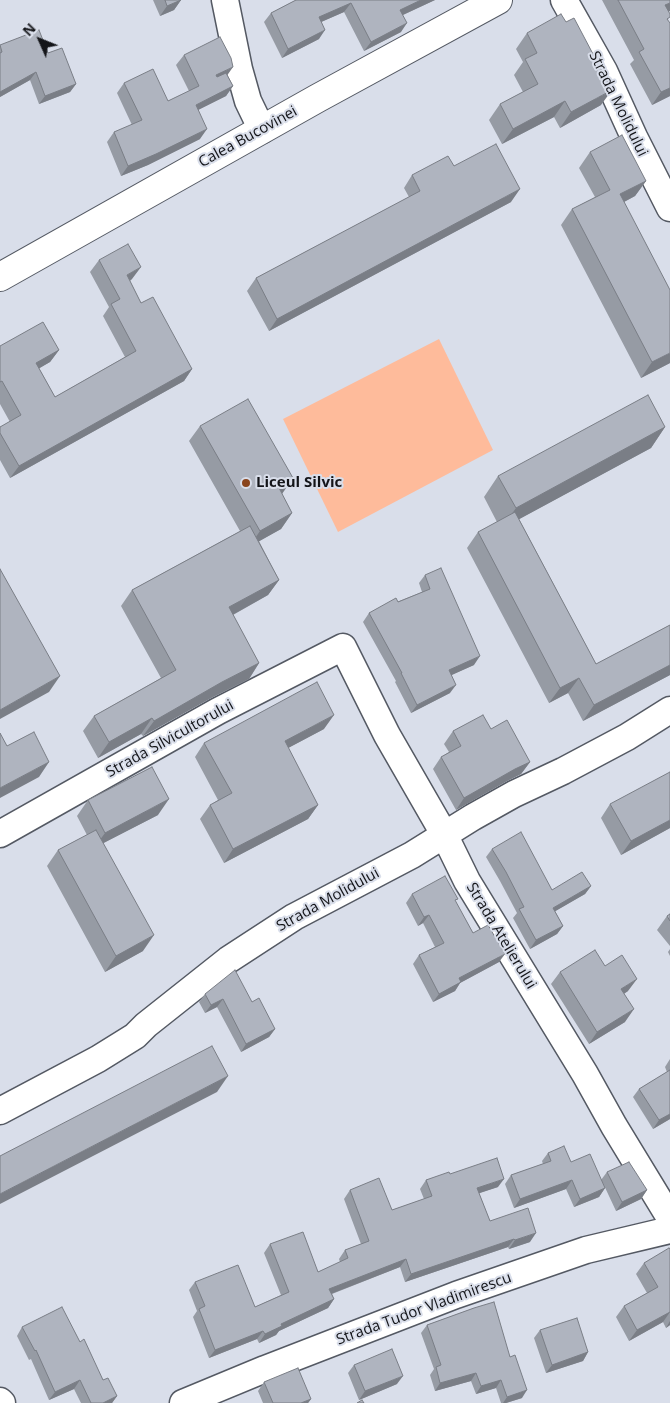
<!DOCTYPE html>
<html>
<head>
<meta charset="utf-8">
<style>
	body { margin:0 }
	#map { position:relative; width:670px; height:1403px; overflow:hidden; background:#d9deea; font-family:"Open Sans",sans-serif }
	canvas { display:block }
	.north { position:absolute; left:15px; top:15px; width:50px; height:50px; -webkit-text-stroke:4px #d9deea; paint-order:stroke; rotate:314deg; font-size:14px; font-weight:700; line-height:20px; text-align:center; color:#141519 }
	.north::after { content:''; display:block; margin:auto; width:18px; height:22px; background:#141519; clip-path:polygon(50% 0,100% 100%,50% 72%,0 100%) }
</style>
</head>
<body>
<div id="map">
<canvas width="670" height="1403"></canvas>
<div class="north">N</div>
</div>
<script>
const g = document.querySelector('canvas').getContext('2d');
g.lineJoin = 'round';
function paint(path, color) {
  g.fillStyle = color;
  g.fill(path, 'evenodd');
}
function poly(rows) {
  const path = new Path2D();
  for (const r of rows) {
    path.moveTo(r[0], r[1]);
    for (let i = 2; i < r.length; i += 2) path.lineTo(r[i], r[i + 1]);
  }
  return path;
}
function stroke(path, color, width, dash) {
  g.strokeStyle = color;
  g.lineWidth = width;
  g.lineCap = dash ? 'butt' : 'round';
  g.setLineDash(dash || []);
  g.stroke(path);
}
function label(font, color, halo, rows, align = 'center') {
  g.font = font + ' "Open Sans",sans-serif';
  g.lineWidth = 4;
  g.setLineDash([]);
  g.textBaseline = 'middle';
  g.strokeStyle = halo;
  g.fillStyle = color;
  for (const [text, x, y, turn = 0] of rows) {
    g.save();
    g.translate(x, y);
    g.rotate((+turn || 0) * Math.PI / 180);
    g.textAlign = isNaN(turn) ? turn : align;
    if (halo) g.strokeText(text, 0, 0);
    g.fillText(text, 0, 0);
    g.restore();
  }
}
const green = poly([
	[439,339,493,450,338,532,283,419]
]);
const minor = poly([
	[225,0,239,69,248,101,262,130],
	[564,0,604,71,634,137,670,208],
	[0,834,218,711,343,647,387,735,444,834,467,881,585,1074,614,1126,670,1218],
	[0,1111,98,1059,135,1036,146,1025,228,960,294,917,412,855,473,817,514,794,563,771,627,737,670,710],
	[0,1401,2,1403],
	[183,1403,265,1369,456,1295,586,1250,670,1230]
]);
const highway = poly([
	[0,277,318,98,498,0]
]);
const wall = poly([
	[153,0,181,0,174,10,160,16],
	[296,0,435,0,403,15,401,32,364,51,344,12,321,22,319,39,282,58,264,22,271,13],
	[602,0,670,0,668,21,670,23,670,96,652,105,630,64,634,60],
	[527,33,601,105,560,128,554,117,502,144,489,120,500,104,523,92,514,75,523,62,516,49],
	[0,45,48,53,76,84,70,92,39,104,30,80,0,97],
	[184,55,227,74,233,86,226,96,198,110,200,139,148,165,121,176,107,142,114,132,132,125,117,93,124,83,168,101,189,91,176,65],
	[590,152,646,181,635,196,624,202,670,363,641,378,561,225,572,209,595,197,579,168],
	[454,166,511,202,269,331,247,291,256,278,409,197,404,188,412,175],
	[99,260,132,279,130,281,141,303,192,369,184,381,10,478,0,460,0,427,10,422,0,404,0,346,59,350,50,362,39,368,55,397,125,357,103,316,109,307,90,272],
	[200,426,282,494,292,513,281,529,259,541,279,580,268,595,233,615,259,663,249,679,211,698,143,736,141,734,98,758,83,731,94,716,161,678,121,606,132,590,240,531,189,441],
	[665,427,651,448,519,519,596,664,670,625,670,675,583,721,568,693,549,703,467,548,478,532,497,522,484,497,498,476],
	[425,575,474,665,451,675,450,693,411,713,395,682,396,681,363,622,369,613,422,592,419,583],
	[324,729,288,748,318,805,308,819,224,863,200,819,210,805,218,800,195,757,204,743],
	[491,729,530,762,521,774,507,781,456,810,433,769,441,757,449,752,444,744,453,731],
	[88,800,158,815,103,843,143,951,105,972,47,866,58,850,87,835,77,816],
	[610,804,670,828,621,855,601,818],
	[492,849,552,890,591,886,585,894,555,911,563,926,557,934,530,949,513,918,517,913,500,881,486,857],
	[412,894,456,902,473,933,499,962,460,983,455,991,433,1002,413,964,419,955,435,947,423,923,418,926,406,903],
	[670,914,670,946,657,930,667,916],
	[670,949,670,956,668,952],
	[605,966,628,991,624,994,625,1022,589,1044,551,984,560,972],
	[205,994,252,1002,275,1029,269,1037,241,1052,217,1007,205,1013,199,1002],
	[670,1059,670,1119,653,1129,633,1097,639,1089,667,1072,665,1067],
	[548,1153,571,1162,601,1180,607,1172,647,1190,641,1199,616,1211,602,1181,605,1188,599,1197,574,1207,566,1189,514,1208,505,1184,511,1175,543,1164,542,1161],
	[450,1174,498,1187,479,1193,490,1221,530,1242,509,1249,508,1247,405,1282,400,1267,332,1294,334,1299,328,1308,279,1331,276,1335,259,1343,257,1339,209,1358,193,1317,197,1311,189,1290,195,1282,255,1307,281,1295,264,1253,270,1244,318,1272,340,1262,339,1259,345,1250,361,1244,344,1199,350,1190,392,1210,424,1199,420,1189,426,1180],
	[670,1249,670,1325,666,1328,663,1322,629,1341,616,1317,624,1306,647,1293,636,1274,644,1263],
	[474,1308,522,1398,506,1403,501,1403,496,1388,476,1394,471,1381,435,1391,430,1375,434,1369,421,1333,427,1325],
	[22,1327,80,1342,103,1380,117,1396,112,1403,81,1403,74,1389,49,1400,31,1359,29,1360,17,1336],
	[540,1330,588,1352,583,1361,546,1373,534,1338],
	[354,1365,397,1384,359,1400,348,1373],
	[264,1382,311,1399,308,1403,263,1403,258,1391]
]);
const shadedWall = poly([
	[181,0,174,10,160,16,167,6],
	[421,0,435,0,394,19,400,10],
	[351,3,344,12,312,26,319,17],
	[670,3,670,11,656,18,665,5],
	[407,23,401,32,364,51,371,42],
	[325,30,319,39,282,58,288,49],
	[233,67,226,77,209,85,216,75],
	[36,72,30,80,0,97,0,92],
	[76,84,70,92,39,104,45,96],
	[233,86,226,96,188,115,196,105],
	[670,88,670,96,652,105,661,92],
	[612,90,601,105,560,128,571,112],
	[565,101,554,117,502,144,513,129],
	[207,129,200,139,148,165,121,176,128,166],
	[646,181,635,196,609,210,620,194],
	[520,189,511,202,269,331,277,319],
	[141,267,132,279,118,287,127,275],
	[59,350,50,362,28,375,36,363],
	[670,353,670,363,641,378,652,362],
	[192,369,184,381,10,478,19,466],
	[665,427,651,448,501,529,516,508],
	[293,478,282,494,278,486],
	[292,513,281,529,249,547,260,531],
	[279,580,268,595,218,623,229,607],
	[480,656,474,665,443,679,449,670],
	[259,663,249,679,211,698,143,736,154,721,222,682],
	[670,665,670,675,583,721,594,705],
	[60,676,49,692,0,719,0,710],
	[579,678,568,693,549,703,560,688],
	[456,685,450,693,411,713,417,705],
	[334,715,324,729,275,755,285,741],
	[152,718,141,734,98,758,109,742],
	[49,762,39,777,0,798,0,788],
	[530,762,521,774,507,781,456,810,464,798,515,769],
	[169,799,158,815,94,848,105,833],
	[318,805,308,819,224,863,233,849],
	[670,820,670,828,621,855,631,841],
	[591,886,585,894,547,916,553,908],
	[429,915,423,923,418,926,424,917],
	[563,926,557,934,530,949,536,940],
	[154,935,143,951,105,972,116,956],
	[505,954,499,962,460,983,455,991,433,1002,439,994,459,978],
	[637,979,628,991,612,1001,621,989],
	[223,999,217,1007,205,1013,211,1005],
	[634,1009,625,1022,589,1044,597,1032],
	[275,1029,269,1037,241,1052,246,1044],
	[228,1076,217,1092,0,1204,0,1194],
	[670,1114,670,1119,653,1129,659,1120],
	[504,1179,498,1187,471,1196,477,1188],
	[572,1180,566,1189,514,1208,520,1199],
	[605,1188,599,1197,574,1207,580,1199],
	[647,1190,641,1199,616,1211,622,1202],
	[536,1233,530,1242,509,1249,515,1240],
	[514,1239,508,1247,405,1282,411,1274],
	[406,1259,400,1267,323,1297,329,1289],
	[334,1299,328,1308,279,1331,276,1335,259,1343,265,1334,281,1324],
	[670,1312,663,1322,629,1341,637,1330],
	[670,1321,670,1325,666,1328],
	[263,1331,257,1339,209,1358,215,1350],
	[588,1352,583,1361,546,1373,552,1365],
	[476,1373,471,1381,435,1391,440,1383],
	[403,1376,397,1384,359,1400,365,1391],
	[80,1380,74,1389,49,1400,55,1392],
	[501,1380,496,1388,476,1394,481,1386],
	[527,1390,522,1398,506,1403,503,1403,507,1397],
	[117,1396,112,1403,103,1403],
	[311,1399,308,1403,301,1403]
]);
const building = poly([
	[165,0,181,0,167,6,165,0],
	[296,0,421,0,400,10,407,23,371,42,351,3,319,17,325,30,288,49,271,13,296,0],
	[618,0,670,0,670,3,665,5,670,14,670,17,667,19,670,23,670,88,661,92,639,52,644,49,618,0],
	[561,14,566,22,574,18,612,90,571,112,565,101,513,129,500,104,538,84,525,59,537,53,527,33,561,14],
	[39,30,48,53,62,48,76,84,45,96,36,72,0,92,0,53,2,52,0,45,39,30],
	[220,37,231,58,233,67,216,75,217,77,226,73,233,86,196,105,207,129,156,154,128,166,114,132,142,120,124,83,153,69,168,101,199,86,184,55,220,37],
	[622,135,646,181,620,194,670,290,670,353,652,362,572,209,610,190,590,152,622,135],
	[496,144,520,189,277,319,256,278,420,191,412,175,448,156,454,166,496,144],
	[128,244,141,267,127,275,141,303,153,297,192,369,19,466,0,433,0,427,21,415,2,381,0,382,0,346,43,322,59,350,36,363,55,397,136,351,111,304,120,299,99,260,128,244],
	[648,395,665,427,516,508,498,476,648,395],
	[248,399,293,478,278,486,292,513,260,531,200,426,248,399],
	[515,512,596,664,670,625,670,665,594,705,579,678,560,688,478,532,515,512],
	[250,526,279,580,229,607,259,663,222,682,154,721,152,718,109,742,94,716,176,670,132,590,250,526],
	[441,568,480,656,449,670,456,685,417,705,401,673,402,673,369,613,396,598,398,602,430,589,425,575,441,568],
	[0,569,60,676,0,710,0,569],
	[317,682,334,715,285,741,318,805,233,849,210,805,232,793,204,743,317,682],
	[483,715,491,729,507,720,530,762,515,769,464,798,441,757,461,746,453,731,483,715],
	[34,732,49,762,0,788,0,733,7,746,34,732],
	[152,767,169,799,105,833,88,800,152,767],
	[670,772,670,820,631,841,610,804,670,772],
	[96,830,154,935,116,956,58,850,96,830],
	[521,832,552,890,582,872,591,886,553,908,563,926,536,940,519,909,524,907,506,872,492,849,521,832],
	[445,876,458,899,455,900,473,933,488,925,505,954,459,978,461,982,439,994,419,955,444,943,429,915,424,917,412,894,445,876],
	[670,914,670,921,667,916,670,914],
	[595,950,605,966,622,955,637,979,621,989,634,1009,597,1032,560,972,595,950],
	[235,970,252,1002,259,998,275,1029,246,1044,223,999,211,1005,205,994,235,970],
	[212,1046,228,1076,0,1194,0,1156,212,1046],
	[670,1070,670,1114,659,1120,639,1089,670,1070],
	[564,1146,571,1162,590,1154,605,1188,580,1199,572,1180,520,1199,511,1175,551,1161,548,1153,564,1146],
	[497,1158,504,1179,477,1188,490,1221,528,1208,536,1233,515,1240,514,1239,411,1274,406,1259,329,1289,334,1299,281,1324,282,1326,265,1334,263,1331,215,1350,199,1309,205,1306,195,1282,238,1265,255,1307,289,1292,270,1244,303,1232,318,1272,348,1258,345,1250,369,1241,350,1190,379,1178,392,1210,432,1196,426,1180,449,1172,450,1174,497,1158],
	[629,1162,647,1190,622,1202,607,1172,629,1162],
	[669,1248,670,1249,670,1312,637,1330,624,1306,658,1287,644,1263,669,1248],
	[494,1302,510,1357,515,1355,527,1390,507,1397,501,1380,481,1386,476,1373,440,1383,436,1367,441,1365,427,1325,474,1308,494,1302],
	[62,1307,80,1342,84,1339,103,1380,108,1378,117,1396,103,1403,91,1403,80,1380,55,1392,36,1350,35,1351,22,1327,62,1307],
	[577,1318,588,1352,552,1365,540,1330,577,1318],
	[392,1349,403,1376,365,1391,354,1365,392,1349],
	[298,1368,311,1399,301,1403,273,1403,264,1382,298,1368],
	[362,1400,364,1403,357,1403,362,1400]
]);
const markers = [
	[246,483,5,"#89441c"]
];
const streetNames = [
	["Strada Molidului",618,104,64],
	["Calea Bucovinei",248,137,-29],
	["Strada Silvicultorului",170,739,-29],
	["Strada Molidului",328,900,-29],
	["Strada Atelierului",501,936,59],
	["Strada Tudor Vladimirescu",424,1309,-20]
];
const poiNames = [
	["Liceul Silvic",256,483]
];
paint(green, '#febb9b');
stroke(minor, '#545963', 29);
stroke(highway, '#545963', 30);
stroke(minor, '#fff', 26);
stroke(highway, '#fff', 28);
paint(wall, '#969ba4');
paint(shadedWall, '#7a7e86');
paint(building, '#afb4bf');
stroke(building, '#7a7e86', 1);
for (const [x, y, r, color] of markers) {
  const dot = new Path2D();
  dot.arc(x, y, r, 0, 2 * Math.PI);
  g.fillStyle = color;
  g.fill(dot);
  stroke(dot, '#d9deea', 2);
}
label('15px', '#141519', '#d9deea', streetNames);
label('bold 15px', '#141519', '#d9deea', poiNames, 'left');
</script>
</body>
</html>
